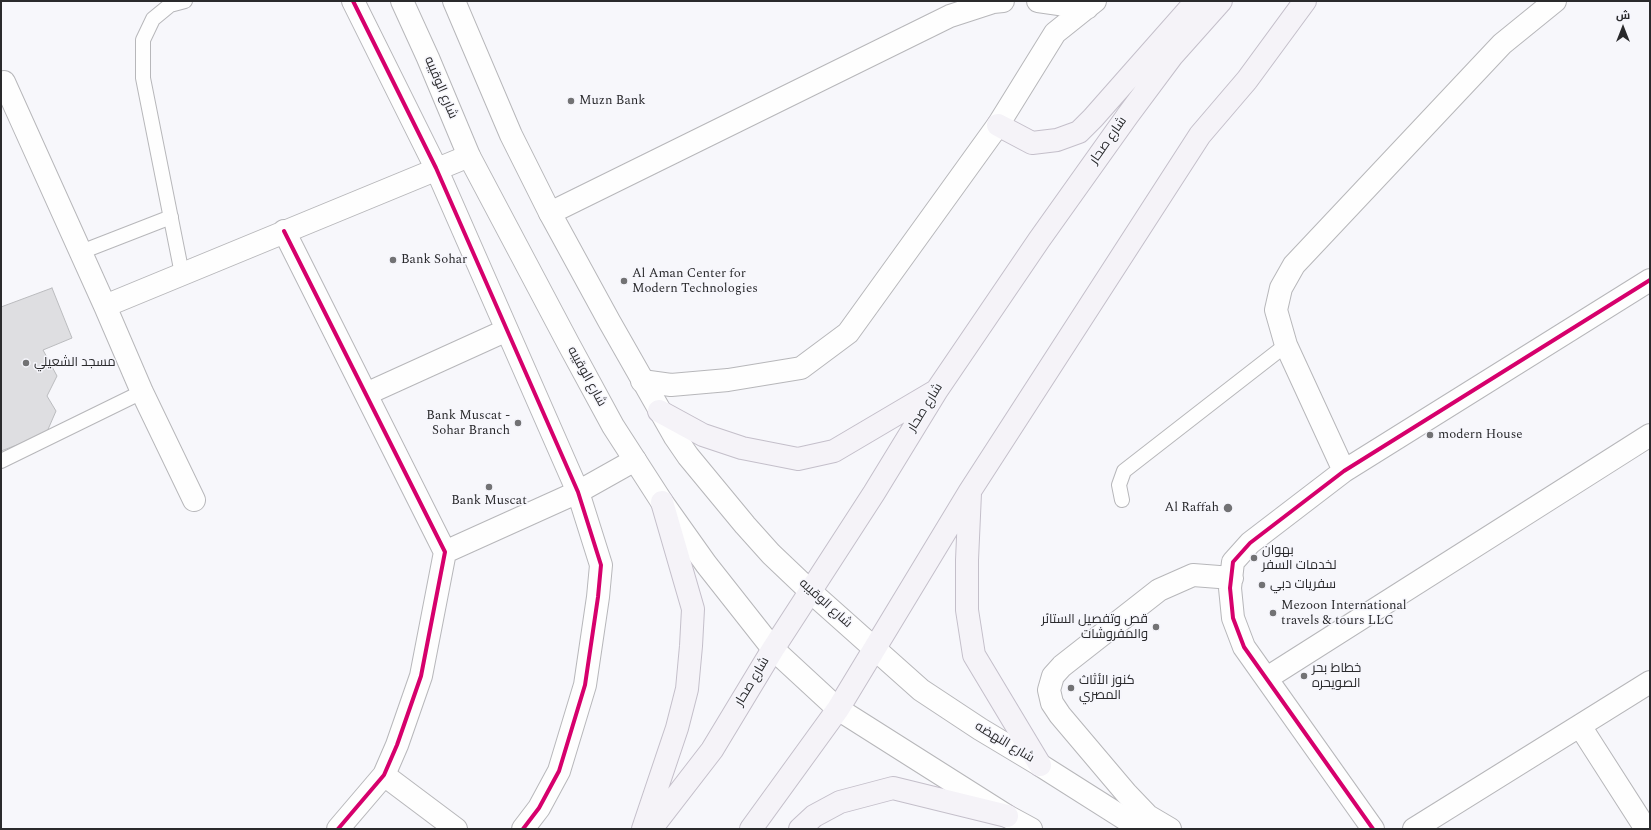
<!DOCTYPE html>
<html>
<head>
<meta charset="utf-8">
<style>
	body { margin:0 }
	#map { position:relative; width:1651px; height:830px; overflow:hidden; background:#f7f7fb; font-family:Spectral,Cairo,serif }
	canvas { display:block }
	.frame { position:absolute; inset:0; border:2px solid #2a2a2c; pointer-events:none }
	.north { position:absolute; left:1603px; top:8px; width:40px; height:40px; -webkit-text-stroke:3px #f6f6fc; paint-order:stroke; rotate:0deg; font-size:11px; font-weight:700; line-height:16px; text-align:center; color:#2a2a2c }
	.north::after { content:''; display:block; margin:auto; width:14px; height:18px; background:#2a2a2c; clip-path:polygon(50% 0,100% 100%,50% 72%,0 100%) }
</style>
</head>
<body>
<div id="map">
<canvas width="1651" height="830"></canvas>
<div class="frame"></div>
<div class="north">ش</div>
</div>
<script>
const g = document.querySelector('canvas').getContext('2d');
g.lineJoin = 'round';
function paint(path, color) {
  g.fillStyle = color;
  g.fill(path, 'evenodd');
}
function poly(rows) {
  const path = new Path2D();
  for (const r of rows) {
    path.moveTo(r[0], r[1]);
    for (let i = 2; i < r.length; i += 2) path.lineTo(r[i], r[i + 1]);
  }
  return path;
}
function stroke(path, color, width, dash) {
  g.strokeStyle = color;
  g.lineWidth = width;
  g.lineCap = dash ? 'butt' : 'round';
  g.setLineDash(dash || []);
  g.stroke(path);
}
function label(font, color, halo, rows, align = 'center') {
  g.font = font + ' Spectral,Cairo,serif';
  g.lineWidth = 3;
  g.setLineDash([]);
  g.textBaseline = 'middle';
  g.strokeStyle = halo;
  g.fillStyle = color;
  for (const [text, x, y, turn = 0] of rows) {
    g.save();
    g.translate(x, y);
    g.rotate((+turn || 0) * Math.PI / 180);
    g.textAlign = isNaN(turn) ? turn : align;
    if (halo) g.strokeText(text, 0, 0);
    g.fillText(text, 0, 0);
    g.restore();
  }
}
const building = poly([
	[52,288,72,338,43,350,57,376,47,396,56,411,46,434,1,451,1,307,52,288]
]);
const lane = poly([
	[81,252,171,217],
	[182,274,143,78,143,40,153,19,170,5,185,1],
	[1,461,142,392],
	[1122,500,1119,485,1124,471,1286,345]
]);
const street = poly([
	[353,1,436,168,578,492,601,565,598,597,585,685,559,771,539,808,523,829],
	[1038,1,1087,8],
	[4,82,105,306,142,392,194,500],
	[550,213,950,16,993,2,1003,1],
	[284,231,445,552,421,676,397,745,384,775,338,829],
	[105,306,469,156],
	[642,381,671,385,728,380,801,368,848,333,998,125,1055,33,1095,1],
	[366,394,507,330],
	[1344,471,1286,345,1276,310,1281,288,1294,265,1502,44,1555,1],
	[445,552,578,492,635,460],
	[1267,678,1650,435],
	[1580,726,1646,829],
	[384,775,456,829],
	[1170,829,1148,816,1126,793,1060,715,1052,703,1049,690,1053,676,1062,666,1159,590,1193,575,1232,578],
	[1373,829,1244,647,1233,618,1230,588,1233,562,1250,543,1344,471,1650,280],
	[1414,829,1650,682]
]);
const secondary = poly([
	[402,1,428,58,469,156,568,343,613,426,662,502,706,564,773,649,838,709,1007,816,1031,829],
	[454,1,511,135,550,213,609,321,675,437,688,456,745,525,771,554,811,592,921,690,980,729,1040,765,1141,829]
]);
const primary = poly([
	[998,125,1032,143,1057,140,1079,132,1093,118,1191,7,1199,1],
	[659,411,703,435,742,448,798,459,834,451,934,392],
	[970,493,967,560,967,610,974,655,1040,765],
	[643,829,677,728,687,689,691,646,693,609,662,502],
	[651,829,712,750,773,649,874,493,937,390,1039,240,1128,115,1172,56,1221,1],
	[751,829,838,709,970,491,1200,135,1247,80,1305,1],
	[800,829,814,816,840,802,893,788,1007,816]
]);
const cycleway = poly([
	[353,1,436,168,578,492,601,565,598,597,585,685,559,771,539,808,523,829],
	[284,231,445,552,421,676,397,745,384,775,338,829],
	[1373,829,1244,647,1233,618,1230,588,1233,562,1250,543,1344,471,1650,280]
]);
const markers = [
	[571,101,4,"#727274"],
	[393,260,4,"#727274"],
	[624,281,4,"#727274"],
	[26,363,4,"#727274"],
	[518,423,4,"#727274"],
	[1430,435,4,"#727274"],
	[489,487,4,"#727274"],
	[1228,508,5,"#727274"],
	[1254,558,4,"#727274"],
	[1262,585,4,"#727274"],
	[1273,613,4,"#727274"],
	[1156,627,4,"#727274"],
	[1304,676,4,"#727274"],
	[1071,688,4,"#727274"]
];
const streetNames = [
	["شارع الوقيبه",440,88,67],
	["شارع صحار",1109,141,-55],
	["شارع الوقيبه",586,377,61],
	["شارع صحار",926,408,-58],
	["شارع الوقيبه",825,604,42],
	["شارع صحار",753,682,-59],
	["شارع النهضه",1004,743,31]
];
const poiNames = [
	["Muzn Bank",579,101],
	["Bank Sohar",401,260],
	["Al Aman Center for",632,274],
	["Modern Technologies",632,289],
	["مسجد الشعيلي",34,363],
	["Bank Muscat -",510,416,"right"],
	["Sohar Branch",510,431,"right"],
	["modern House",1438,435],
	["Bank Muscat",489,501,"center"],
	["Al Raffah",1219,508,"right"],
	["بهوان",1262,551],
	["لخدمات السفر",1262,566],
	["سفريات دبي",1270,585],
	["Mezoon International",1281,606],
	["travels & tours LLC",1281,621],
	["قص وتفصيل الستائر",1148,620,"right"],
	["والمفروشات",1148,635,"right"],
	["خطاط بحر",1312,669],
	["الصويحره",1312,684],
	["كنوز الأثاث",1079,681],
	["المصري",1079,696]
];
paint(building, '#dedee1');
stroke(building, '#babbbe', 1);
stroke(lane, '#b7b7ba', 16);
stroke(street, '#b7b7ba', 24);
stroke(secondary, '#b7b7ba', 24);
stroke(primary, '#c4bfca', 24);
stroke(lane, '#fefefe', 14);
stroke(street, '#fefefe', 22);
stroke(secondary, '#fefefe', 22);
stroke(primary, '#f5f3f8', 22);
stroke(cycleway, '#d6006c', 4);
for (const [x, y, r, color] of markers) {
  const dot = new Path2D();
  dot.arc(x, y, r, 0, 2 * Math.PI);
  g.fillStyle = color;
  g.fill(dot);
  stroke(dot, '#f6f6fc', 1.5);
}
label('13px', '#2a2a2c', '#f6f6fc', streetNames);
label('13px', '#2a2a2c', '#f6f6fc', poiNames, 'left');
</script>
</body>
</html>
